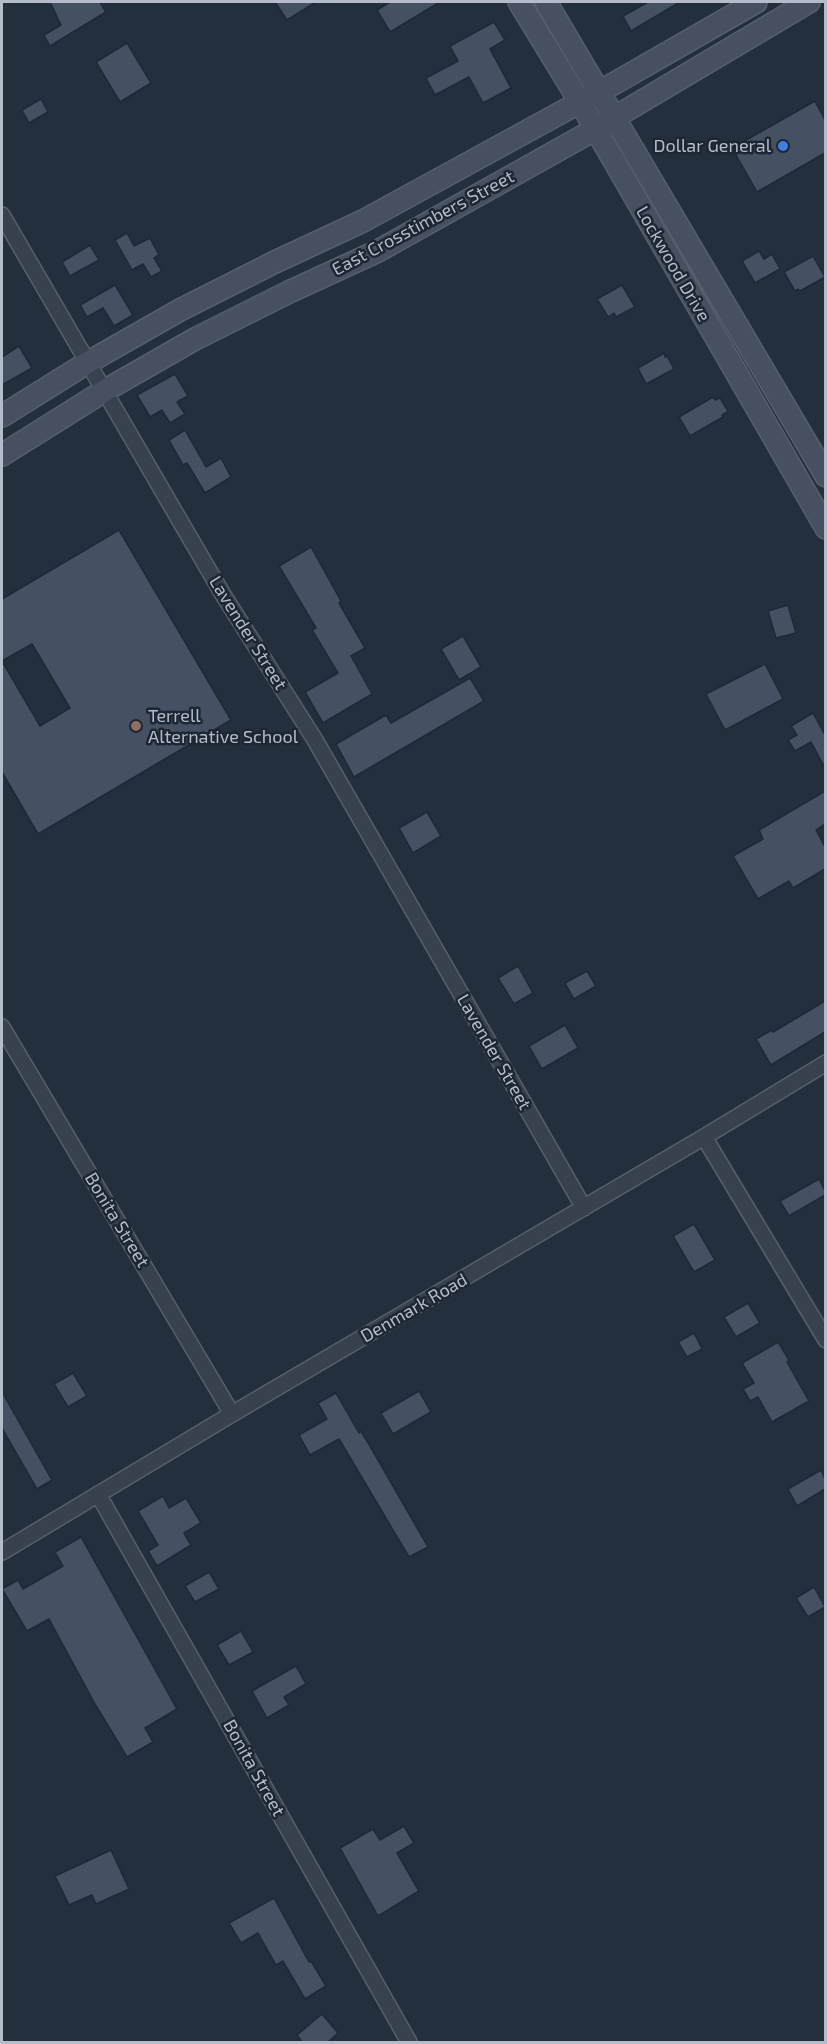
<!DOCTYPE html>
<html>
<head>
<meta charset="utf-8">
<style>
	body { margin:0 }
	#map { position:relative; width:827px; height:2044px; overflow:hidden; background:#242f3e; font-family:"Exo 2",sans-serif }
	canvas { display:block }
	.frame { position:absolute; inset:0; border:3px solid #b4bcc9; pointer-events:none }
</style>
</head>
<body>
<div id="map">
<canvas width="827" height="2044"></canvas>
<div class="frame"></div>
</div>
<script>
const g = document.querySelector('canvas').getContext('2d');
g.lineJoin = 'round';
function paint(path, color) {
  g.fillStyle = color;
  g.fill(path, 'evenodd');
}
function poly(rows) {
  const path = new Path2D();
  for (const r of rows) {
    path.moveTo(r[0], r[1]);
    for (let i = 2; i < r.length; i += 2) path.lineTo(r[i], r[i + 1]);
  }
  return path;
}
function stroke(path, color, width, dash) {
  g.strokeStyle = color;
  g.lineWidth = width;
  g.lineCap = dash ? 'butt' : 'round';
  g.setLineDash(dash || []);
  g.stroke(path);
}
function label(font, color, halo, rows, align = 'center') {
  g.font = font + ' "Exo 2",sans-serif';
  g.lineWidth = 5;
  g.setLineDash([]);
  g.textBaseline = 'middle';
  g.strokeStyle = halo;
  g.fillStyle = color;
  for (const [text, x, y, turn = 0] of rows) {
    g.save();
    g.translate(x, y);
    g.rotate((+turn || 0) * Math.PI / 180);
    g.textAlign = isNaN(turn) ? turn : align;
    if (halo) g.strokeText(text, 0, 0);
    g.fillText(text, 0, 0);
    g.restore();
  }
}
const building = poly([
	[50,2,100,2,106,12,50,46,44,35,61,25,50,2],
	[275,2,316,2,287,20,275,2],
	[390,2,440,2,390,32,377,10,390,2],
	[648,2,680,2,631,31,623,16,648,2],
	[494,22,505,40,490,49,511,88,483,103,469,77,435,95,426,78,458,61,450,46,494,22],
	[127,43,151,83,120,102,96,62,127,43],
	[41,99,48,112,29,123,22,110,41,99],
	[815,101,825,120,825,153,757,192,732,148,815,101],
	[127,233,134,246,150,238,159,255,154,258,162,271,151,277,143,264,132,270,115,240,127,233],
	[90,245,99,260,70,276,62,262,90,245],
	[759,251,764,259,772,254,780,269,755,283,742,261,759,251],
	[813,256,825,277,800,291,798,289,795,291,784,272,813,256],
	[115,285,133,315,114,326,103,308,87,317,80,305,115,285],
	[622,285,635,307,616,317,614,313,608,317,597,299,622,285],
	[19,346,32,368,2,385,2,357,19,346],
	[664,353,665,357,667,356,674,369,646,384,638,368,664,353],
	[175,374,188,396,177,402,185,414,170,423,162,410,150,417,137,395,175,374],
	[713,397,715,400,720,398,728,411,722,415,723,417,690,436,679,417,713,397],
	[185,430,206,467,221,458,231,477,205,493,187,463,183,465,169,440,185,430],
	[119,530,231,720,38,834,2,772,2,599,119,530],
	[32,644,70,708,40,726,2,661,32,644],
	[311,547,341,601,339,603,365,648,351,656,372,694,323,723,305,692,338,673,312,630,316,628,279,566,311,547],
	[788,605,796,633,776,638,768,611,788,605],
	[463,636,481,667,459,680,441,649,463,636],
	[765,664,783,699,725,730,706,694,765,664],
	[470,678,484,701,354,777,336,744,386,715,391,723,470,678],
	[813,713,825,735,825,768,811,742,795,751,788,740,797,735,791,726,813,713],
	[825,791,825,824,816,830,825,847,825,869,793,888,789,881,758,899,733,856,763,839,759,830,825,791],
	[427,812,441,836,413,853,399,828,427,812],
	[518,966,533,993,514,1004,498,978,518,966],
	[587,971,596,986,574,999,565,983,587,971],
	[825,1001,825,1032,771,1065,756,1039,772,1030,773,1032,825,1001],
	[565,1025,578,1048,542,1069,529,1046,565,1025],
	[819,1179,825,1191,825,1195,789,1216,780,1201,819,1179],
	[694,1224,715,1260,694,1272,673,1236,694,1224],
	[748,1303,760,1323,736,1337,724,1317,748,1303],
	[694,1333,702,1349,687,1357,678,1342,694,1333],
	[778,1342,789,1360,787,1362,809,1401,772,1422,758,1397,750,1401,743,1389,754,1383,742,1363,778,1342],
	[73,1373,87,1396,68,1407,54,1384,73,1373],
	[419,1391,431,1412,393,1434,381,1413,419,1391],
	[2,1392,52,1480,37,1489,2,1428,2,1392],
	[336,1393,359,1433,361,1431,374,1453,428,1547,409,1557,339,1439,310,1455,299,1435,327,1419,318,1403,336,1393],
	[821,1470,825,1479,825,1489,797,1506,788,1489,821,1470],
	[163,1496,169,1508,186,1498,201,1523,184,1533,191,1545,157,1566,148,1551,158,1545,138,1511,163,1496],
	[81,1537,177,1709,145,1728,153,1742,127,1757,95,1704,49,1619,27,1631,2,1589,18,1580,23,1589,63,1566,55,1552,81,1537],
	[209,1572,219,1589,195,1602,185,1586,209,1572],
	[814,1587,825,1607,808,1617,796,1598,814,1587],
	[241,1631,253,1652,229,1665,217,1645,241,1631],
	[296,1666,306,1684,284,1697,289,1705,267,1718,252,1691,296,1666],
	[404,1826,414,1843,397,1853,419,1891,378,1916,340,1848,373,1829,380,1840,404,1826],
	[111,1850,129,1889,96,1904,92,1895,69,1905,55,1876,111,1850],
	[274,1898,309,1962,311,1961,326,1986,305,1999,283,1961,276,1965,258,1933,241,1943,229,1923,274,1898],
	[322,2014,338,2033,327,2043,303,2043,297,2035,322,2014]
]);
const minor = poly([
	[2,215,222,593,315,740,584,1208],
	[2,1027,232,1414],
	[704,1137,826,1340],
	[98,1494,409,2042],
	[2,1552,232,1414,704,1137,826,1063]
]);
const secondary = poly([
	[519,2,580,102,826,528],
	[546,2,826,476],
	[2,416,87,363,180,310,275,262,363,221,615,83,756,2],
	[2,455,104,391,195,339,289,292,378,251,585,135,809,2]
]);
const markers = [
	[783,146,6,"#3f7fe0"],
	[136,726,6,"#8d6e63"]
];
const poiNames = [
	["Dollar General",771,146],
	["Terrell",148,716,"left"],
	["Alternative School",148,737,"left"]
];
const streetNames = [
	["East Crosstimbers Street",423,223,-28],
	["Lockwood Drive",673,264,60],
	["Lavender Street",248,633,58],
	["Lavender Street",494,1052,60],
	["Bonita Street",117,1220,59],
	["Denmark Road",414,1308,-30],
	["Bonita Street",254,1768,61]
];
paint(building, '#455162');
stroke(building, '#1f2835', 1.5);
stroke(minor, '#565f6c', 18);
stroke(secondary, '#565f6c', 24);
stroke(minor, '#38414e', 15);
stroke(secondary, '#465061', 21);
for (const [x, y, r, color] of markers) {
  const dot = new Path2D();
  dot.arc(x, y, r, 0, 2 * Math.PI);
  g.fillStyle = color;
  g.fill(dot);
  stroke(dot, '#1d2633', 2);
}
label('18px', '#b4bcc9', '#1d2633', poiNames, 'right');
label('18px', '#b4bcc9', '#1d2633', streetNames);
</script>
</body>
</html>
